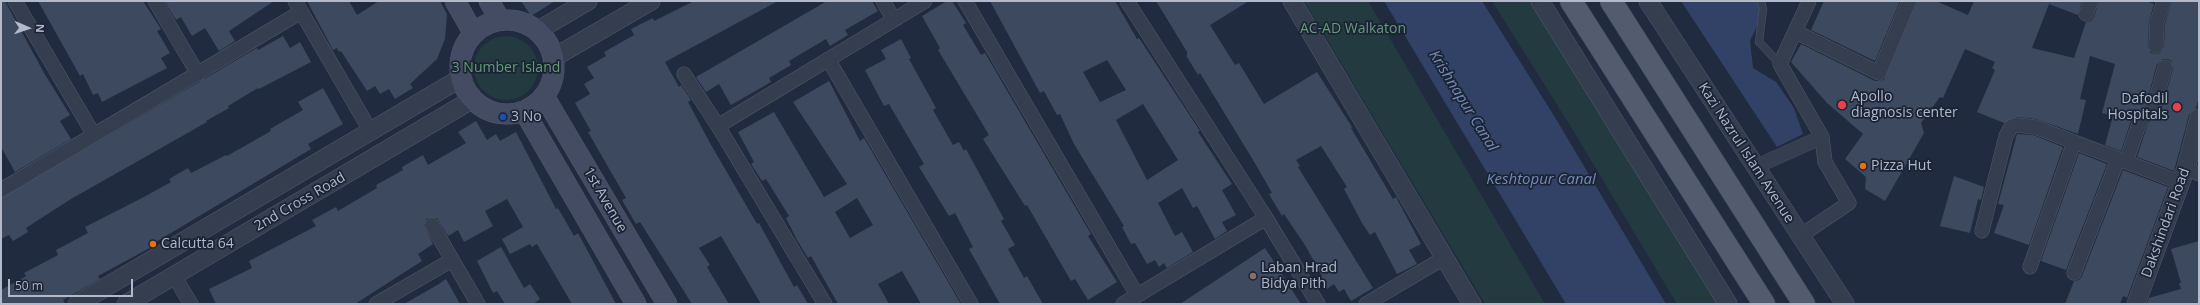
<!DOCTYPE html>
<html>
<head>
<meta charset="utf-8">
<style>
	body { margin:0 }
	#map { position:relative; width:2200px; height:305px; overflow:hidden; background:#212b3f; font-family:"Open Sans",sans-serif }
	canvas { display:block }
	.frame { position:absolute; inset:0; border:2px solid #b1b9ca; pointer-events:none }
	.north { position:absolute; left:8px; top:8px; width:40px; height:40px; -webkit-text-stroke:3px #1a2334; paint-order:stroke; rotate:92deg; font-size:11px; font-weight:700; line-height:16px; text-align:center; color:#b1b9ca }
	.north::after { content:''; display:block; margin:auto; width:14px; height:18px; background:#b1b9ca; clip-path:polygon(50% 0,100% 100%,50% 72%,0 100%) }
	.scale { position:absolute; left:8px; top:279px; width:125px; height:18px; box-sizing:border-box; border:2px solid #b1b9ca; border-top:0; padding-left:5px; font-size:12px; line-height:14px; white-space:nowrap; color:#b1b9ca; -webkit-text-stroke:3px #1a2334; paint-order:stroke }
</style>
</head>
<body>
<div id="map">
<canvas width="2200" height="305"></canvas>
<div class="frame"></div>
<div class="north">N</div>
<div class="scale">50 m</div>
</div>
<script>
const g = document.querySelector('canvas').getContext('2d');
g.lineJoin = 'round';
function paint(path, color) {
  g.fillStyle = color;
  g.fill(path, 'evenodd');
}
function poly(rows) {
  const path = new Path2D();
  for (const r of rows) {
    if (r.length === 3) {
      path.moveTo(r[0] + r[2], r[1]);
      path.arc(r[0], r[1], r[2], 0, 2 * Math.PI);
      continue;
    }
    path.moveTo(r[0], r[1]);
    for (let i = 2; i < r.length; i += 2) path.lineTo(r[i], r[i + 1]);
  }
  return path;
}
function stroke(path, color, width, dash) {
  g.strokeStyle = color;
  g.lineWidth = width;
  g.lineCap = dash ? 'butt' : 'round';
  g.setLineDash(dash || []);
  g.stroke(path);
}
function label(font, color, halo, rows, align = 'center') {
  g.font = font + ' "Open Sans",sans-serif';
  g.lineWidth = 3.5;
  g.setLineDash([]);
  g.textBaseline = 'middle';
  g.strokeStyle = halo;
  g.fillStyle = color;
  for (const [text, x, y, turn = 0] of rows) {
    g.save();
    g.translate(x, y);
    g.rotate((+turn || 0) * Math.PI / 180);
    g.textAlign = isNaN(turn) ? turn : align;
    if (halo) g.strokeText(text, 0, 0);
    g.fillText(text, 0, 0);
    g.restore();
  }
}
const green = poly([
	[1304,1,1368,1,1545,304,1485,304],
	[1492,1,1544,1,1726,304,1677,304,1571,127],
	[506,68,32]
]);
const water = poly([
	[1384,1,1482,1,1556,119,1666,304,1566,304],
	[1681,1,1761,1,1759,22,1750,41,1753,68,1776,82,1794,108,1803,134,1777,147]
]);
const building = poly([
	[1,1,5,1,44,73,70,115,60,121,71,139,15,172,1,147],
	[38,1,143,1,161,29,157,31,170,53,161,58,167,68,102,102,98,93,93,95,83,74,80,76],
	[167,1,274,1,229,31,235,41,219,51,205,28,192,36,181,17,176,20,165,2],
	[307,1,349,1,357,15,379,1,440,1,447,14,445,39,437,59,410,84,413,88,395,99,389,89,380,94,375,86,367,91,341,51,339,52,337,48,333,50],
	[521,1,555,1,531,16],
	[694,1,778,1,665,62,679,87,681,85,691,100,688,102,710,143,757,224,759,223,794,287,797,285,808,304,761,304,721,236,699,248,710,265,707,267,729,304,692,304,640,222,636,224,622,200,626,198,588,132,591,131,575,103,590,94,584,84,594,78,587,67,606,56,604,52,634,35,631,29,653,18,654,21],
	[827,1,872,1,878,11,845,30,848,35,830,46,826,39,789,61,791,65,769,78,771,82,731,105,719,84,706,92,696,77],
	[947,1,952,1,966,23,963,25,981,55,985,53,1091,234,1088,236,1117,282,1088,300,1075,279,1071,281,1027,205,1025,206,983,139,989,135,938,50,940,48,922,16],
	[990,1,1115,1,1137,39,1139,38,1200,131,1198,132,1232,184,1222,190,1236,215,1222,222,1227,231,1215,239,1197,206,1193,208,1182,188,1158,203,1175,236,1182,232,1193,252,1167,268,1164,263,1159,267,1155,260,1147,264,1135,243,1131,244,1122,227,1124,226,1074,144,1060,114,1057,115,1044,91,1040,93],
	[1107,60,1126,90,1100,102,1083,72],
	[1143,104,1178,160,1147,180,1116,120],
	[1156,1,1249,1,1210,25,1235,65,1239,63,1264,104,1317,72,1352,127,1351,128,1393,199,1396,197,1421,244,1409,250,1417,264,1397,274,1375,232,1370,235,1362,223,1344,189,1347,187,1321,146,1296,160,1300,166,1298,167,1373,288,1351,301,1344,289,1339,292,1334,284,1327,289,1320,277,1322,276,1305,245,1284,214,1282,216,1269,194,1272,193,1256,165,1200,73,1198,75,1187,57,1187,52],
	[1824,1,1900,1,1875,61,1811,30],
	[1917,1,1936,1,1968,15,1974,1,2082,1,2078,15,2049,4,2032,48,2074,58,2086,22,2091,21,2094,17,2099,1,2146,1,2154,4,2149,21,2148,46,2151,53,2156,54,2160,53,2164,47,2165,24,2172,1,2199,1,2199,96,2196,108,2189,115,2174,171,2137,157,2147,126,2160,115,2173,69,2171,61,2168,59,2163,59,2157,64,2145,108,2132,118,2121,151,2105,145,2113,116,2102,113,2115,64,2090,56,2080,99,2086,100,2078,134,2036,119,2017,117,2004,123,1977,112,1995,70,1992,68,1995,62,1965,49,1943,98,1940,97,1921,123,1924,133,1885,201,1865,189,1866,177,1845,159,1863,134,1827,103,1791,62,1801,44,1875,81,1884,80],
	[283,36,290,48,300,42,311,62,259,89,258,88,228,106,229,108,206,121,207,122,71,199,26,228,28,232,13,241,9,235,1,239,1,198,257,48,258,50],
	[901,39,911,58,909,59,936,108,933,110,953,145,959,142,964,151,966,149,1004,219,1001,221,1015,245,1008,249,1024,278,1027,276,1043,304,1000,304,969,249,973,247,955,213,949,216,919,167,924,164,889,104,884,106,865,70,886,59,881,50],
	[829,81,860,141,864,138,961,304,921,304,902,271,878,284,889,304,838,304,811,256,808,258,797,240,786,218,789,216,766,179,762,181,751,164,754,162,738,132,774,112,824,197,847,184,793,102],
	[857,198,873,225,850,238,835,212],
	[323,88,343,124,308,144,311,149,156,242,157,244,98,276,100,279,63,300,65,304,1,304,1,290,26,276,24,273,58,255,56,250,88,233,85,227,142,198,171,182,169,179,188,168,191,173,226,155,227,156,271,131,270,129,303,110,298,102],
	[476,121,487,140,496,134,500,141,516,132,556,209,558,208,574,236,578,233,616,304,572,304,537,244,532,247,530,244,510,254,502,239,523,227,507,199,485,211,493,226,464,242,458,230,448,236,437,218,427,218,424,225,433,244,418,254,422,261,355,304,216,304,209,289,252,268,249,261,316,226,312,220,336,207,338,211,377,188,376,185,403,170,402,167,423,155,428,165,466,143,458,132],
	[2017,134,2033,135,2063,147,2029,245,1994,233,2004,205,1998,204],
	[2079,153,2107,164,2066,270,2041,261],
	[2123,170,2168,187,2127,298,2123,296,2120,304,2065,304,2074,281,2079,280,2082,276],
	[1954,176,1984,187,1981,200,1978,199,1970,233,1940,226],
	[2199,241,2199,304,2147,304,2149,298,2181,289,2179,283,2181,283,2171,249],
	[501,247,524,288,530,284,540,299,533,304,505,304,497,291,493,293,477,261],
	[1265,248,1301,304,1180,304],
	[446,279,460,304,404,304,439,284]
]);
const service = poly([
	[1761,1,1763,9,1759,42,1780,64]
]);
const minor = poly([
	[15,1,94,135],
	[155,1,198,74],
	[295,1,371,132],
	[883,1,894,20],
	[965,1,1137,295],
	[1127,1,1266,218,1318,304],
	[2086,14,2091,1],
	[1796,32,1879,73,1909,1],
	[2156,46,2157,22,2164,1],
	[828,59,971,304],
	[684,74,718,126,825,304],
	[718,126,925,1],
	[2126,162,2140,121,2152,113,2165,67],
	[1755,167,1822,137],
	[2186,168,2199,174],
	[1,190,301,12],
	[432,225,478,304],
	[1982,231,2006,136,2011,127,2016,125,2035,127,2179,182],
	[1800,236,1849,203,1825,162,1822,137,1780,64,1809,1],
	[2030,267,2074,142],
	[2074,273,2118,159],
	[174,276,191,304],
	[376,304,452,260],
	[1123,304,1266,218],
	[1366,304,1444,258]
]);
const tertiary = poly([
	[1292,1,1472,304],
	[1540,1,1728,304],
	[1648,1,1845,304],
	[537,31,588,1],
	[553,58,651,1],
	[77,304,461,78],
	[126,304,473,99],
	[2136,304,2186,168,2199,118]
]);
const secondary = poly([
	[455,1,474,34],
	[489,1,500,20],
	[507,67,47],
	[544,96,667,304],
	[524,111,636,304]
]);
const primary = poly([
	[1571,1,1764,304],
	[1611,1,1804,304]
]);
const markers = [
	[1842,105,5,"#e0444e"],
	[2177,107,5,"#e0444e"],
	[503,117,4,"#1a4fb4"],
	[1863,166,4,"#e8710a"],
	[153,244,4,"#e8710a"],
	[1253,276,4,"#8d6e63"]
];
const parkNames = [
	["AC-AD Walkaton",1353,29],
	["3 Number Island",506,68]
];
const poiNames = [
	["Apollo",1851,97],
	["diagnosis center",1851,113],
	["Dafodil",2168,99,"right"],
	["Hospitals",2168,115,"right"],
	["3 No",511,117],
	["Pizza Hut",1871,166],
	["Calcutta 64",161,244],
	["Laban Hrad",1261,268],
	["Bidya Pith",1261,284]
];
const streetNames = [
	["Kazi Nazrul Islam Avenue",1746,153,57],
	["1st Avenue",605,200,60],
	["2nd Cross Road",300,202,-30],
	["Dakshindari Road",2166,223,-70]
];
const waterNames = [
	["Krishnapur Canal",1463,101,58],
	["Keshtopur Canal",1541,180]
];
paint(green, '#233a40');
paint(water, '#314266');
paint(building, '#3d495f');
stroke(service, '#50596a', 8);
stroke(minor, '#50596a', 15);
stroke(tertiary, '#50596a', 19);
stroke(secondary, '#50596a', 21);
stroke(primary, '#3e4758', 23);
stroke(service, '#353e4f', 7);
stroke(minor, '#353e4f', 14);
stroke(tertiary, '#353e4f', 18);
stroke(secondary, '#434c62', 20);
stroke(primary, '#535c6f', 22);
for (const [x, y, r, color] of markers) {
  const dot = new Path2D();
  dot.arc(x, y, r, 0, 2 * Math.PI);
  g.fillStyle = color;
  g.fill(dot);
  stroke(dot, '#1a2334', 1.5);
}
label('14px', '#669d78', '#1a2334', parkNames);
label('14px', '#b1b9ca', '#1a2334', poiNames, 'left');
label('14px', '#b1b9ca', '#1a2334', streetNames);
label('italic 15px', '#768bb5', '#1a2334', waterNames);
</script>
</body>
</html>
